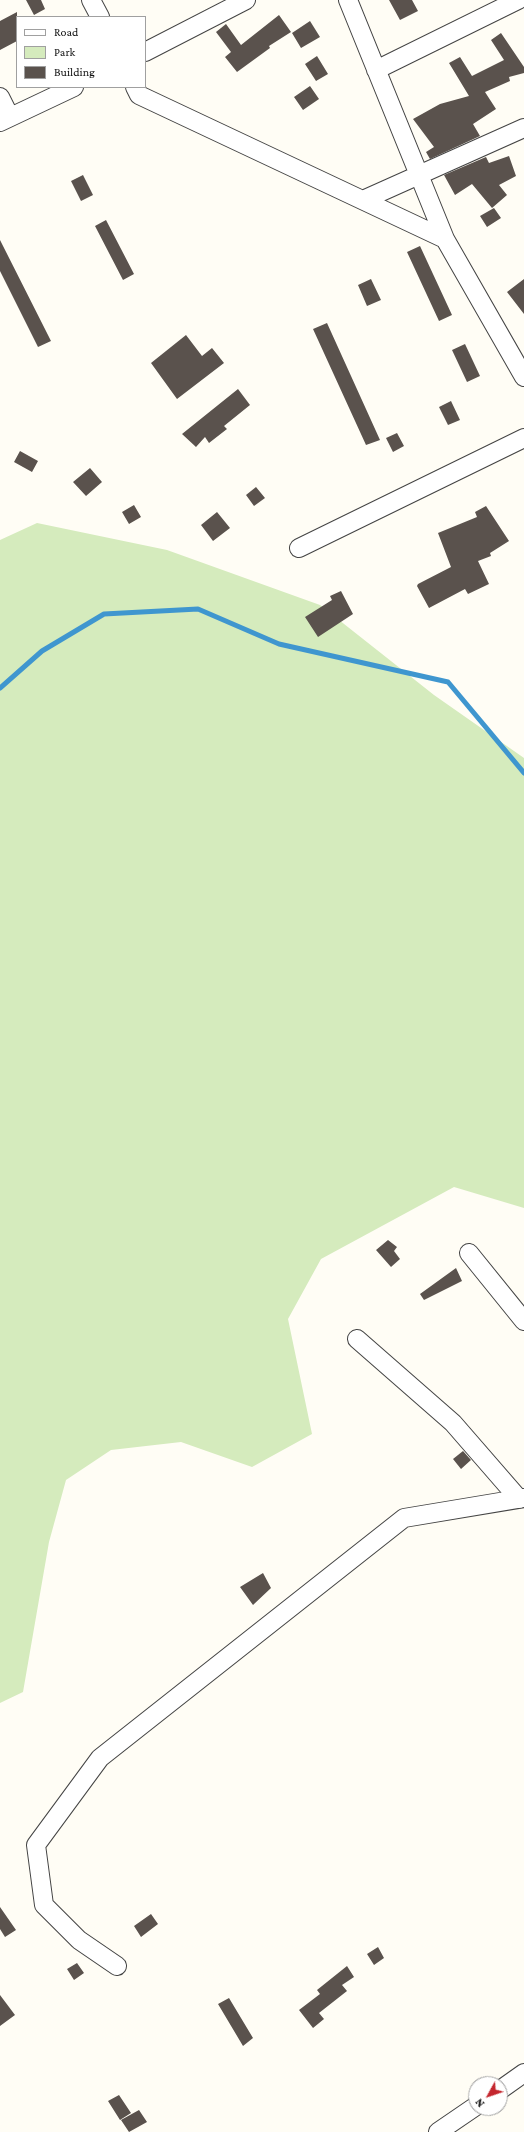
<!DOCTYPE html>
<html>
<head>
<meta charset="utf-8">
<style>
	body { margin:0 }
	#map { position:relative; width:524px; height:2132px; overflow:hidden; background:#fffdf5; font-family:"Crimson Pro",serif }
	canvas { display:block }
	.legend { position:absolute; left:16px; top:16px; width:130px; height:72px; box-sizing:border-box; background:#fff; border:1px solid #a0a0a0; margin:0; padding:5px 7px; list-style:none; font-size:12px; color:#111 }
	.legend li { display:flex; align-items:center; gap:8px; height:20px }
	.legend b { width:20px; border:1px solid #a0a0a0 }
	.north { position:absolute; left:468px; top:2076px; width:40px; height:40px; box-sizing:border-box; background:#fff; border:1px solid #a0a0a0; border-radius:50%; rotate:230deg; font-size:11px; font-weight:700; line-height:16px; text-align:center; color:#111 }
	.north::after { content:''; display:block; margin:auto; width:14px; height:18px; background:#c4262e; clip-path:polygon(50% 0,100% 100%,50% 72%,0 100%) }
</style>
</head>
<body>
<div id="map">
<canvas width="524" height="2132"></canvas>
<ul class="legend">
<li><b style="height:5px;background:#fff"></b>Road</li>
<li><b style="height:11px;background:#d5ebbd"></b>Park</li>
<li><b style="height:11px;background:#5a524d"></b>Building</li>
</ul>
<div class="north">N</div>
</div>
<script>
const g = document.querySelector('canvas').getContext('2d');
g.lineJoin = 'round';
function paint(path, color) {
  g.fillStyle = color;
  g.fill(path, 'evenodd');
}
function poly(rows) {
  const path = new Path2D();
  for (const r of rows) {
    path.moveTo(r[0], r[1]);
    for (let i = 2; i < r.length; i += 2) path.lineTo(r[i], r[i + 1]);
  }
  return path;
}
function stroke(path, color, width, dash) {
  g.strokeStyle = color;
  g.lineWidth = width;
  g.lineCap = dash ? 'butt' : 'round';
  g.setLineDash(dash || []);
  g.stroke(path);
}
const green = poly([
	[37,523,167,550,320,605,434,695,524,758,524,1208,454,1187,321,1259,288,1319,312,1434,252,1467,181,1442,111,1450,66,1480,49,1542,23,1692,0,1703,0,540]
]);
const stream = poly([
	[0,688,42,651,104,614,198,609,279,644,448,682,524,773]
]);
const building = poly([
	[26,0,41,0,45,9,34,15],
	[389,0,412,0,418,11,400,20],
	[17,12,17,41,0,50,0,21],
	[279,15,291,32,269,46,270,48,237,72,225,57,231,52,216,32,226,24,241,45],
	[310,21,320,37,301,48,292,33],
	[501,33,524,67,524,73,509,77,510,81,485,92,496,109,473,124,480,136,430,159,426,152,434,147,413,119,440,104,469,96,449,63,460,57,472,76,504,60,491,40],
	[317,56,328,74,316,81,305,64],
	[310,86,319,99,303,110,294,97],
	[509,156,516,176,499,185,507,195,492,208,472,184,455,195,444,175,486,157,489,163],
	[83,175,93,195,81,201,71,181],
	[494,208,501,218,487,227,480,216],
	[106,220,134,274,123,280,95,226],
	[0,240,51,341,38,347,0,271],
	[420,246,452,315,439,321,407,252],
	[371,279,381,300,367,306,358,285],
	[524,279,524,314,507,292],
	[327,323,380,440,366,445,313,329],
	[186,335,202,356,212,348,224,363,177,399,151,363],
	[465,344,480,376,467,382,452,350],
	[238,389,250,405,224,426,227,429,209,443,205,437,196,447,182,434],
	[451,401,460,420,448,425,439,407],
	[397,433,404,446,393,452,386,438],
	[20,451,38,461,32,472,14,462],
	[90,468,102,482,86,496,73,482],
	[256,487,265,498,254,506,246,495],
	[134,505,141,517,129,524,122,512],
	[486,506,509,541,490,553,491,556,478,561,489,584,468,594,465,589,429,608,417,586,418,584,451,567,438,533,477,517,475,512],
	[217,512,230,528,213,541,201,525],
	[341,591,353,614,318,637,305,617,332,600,330,596],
	[388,1240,397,1247,394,1251,400,1259,391,1267,376,1250],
	[456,1268,462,1281,424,1300,420,1294],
	[463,1451,471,1460,461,1469,453,1459],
	[263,1573,271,1588,253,1605,240,1587],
	[0,1907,16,1930,5,1937,0,1929],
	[151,1914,158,1924,141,1937,134,1926],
	[378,1947,384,1958,374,1965,367,1954],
	[77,1963,84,1973,74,1980,67,1969],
	[347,1966,354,1977,342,1985,347,1991,319,2013,324,2019,313,2028,299,2010,320,1994,317,1990],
	[0,1995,15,2015,0,2026],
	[229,1998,253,2038,243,2046,218,2004],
	[119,2095,131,2113,120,2120,108,2101],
	[139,2110,147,2122,129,2132,121,2120]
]);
const minor = poly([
	[91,0,100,17],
	[348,0,445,239],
	[145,52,246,0],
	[376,70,518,0],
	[135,87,139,95,445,239,524,377],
	[0,97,10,117],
	[0,122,74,87],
	[363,200,524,128],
	[299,548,524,438],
	[469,1253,524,1321],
	[357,1339,453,1423,519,1499],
	[117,1966,79,1940,44,1905,36,1845,100,1758,404,1518,524,1498],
	[500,2090,524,2073],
	[438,2132,476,2106]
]);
paint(green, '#d5ebbd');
stroke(stream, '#3f96cf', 5);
paint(building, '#5a524d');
stroke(minor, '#444', 20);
stroke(minor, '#fff', 18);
</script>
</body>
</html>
